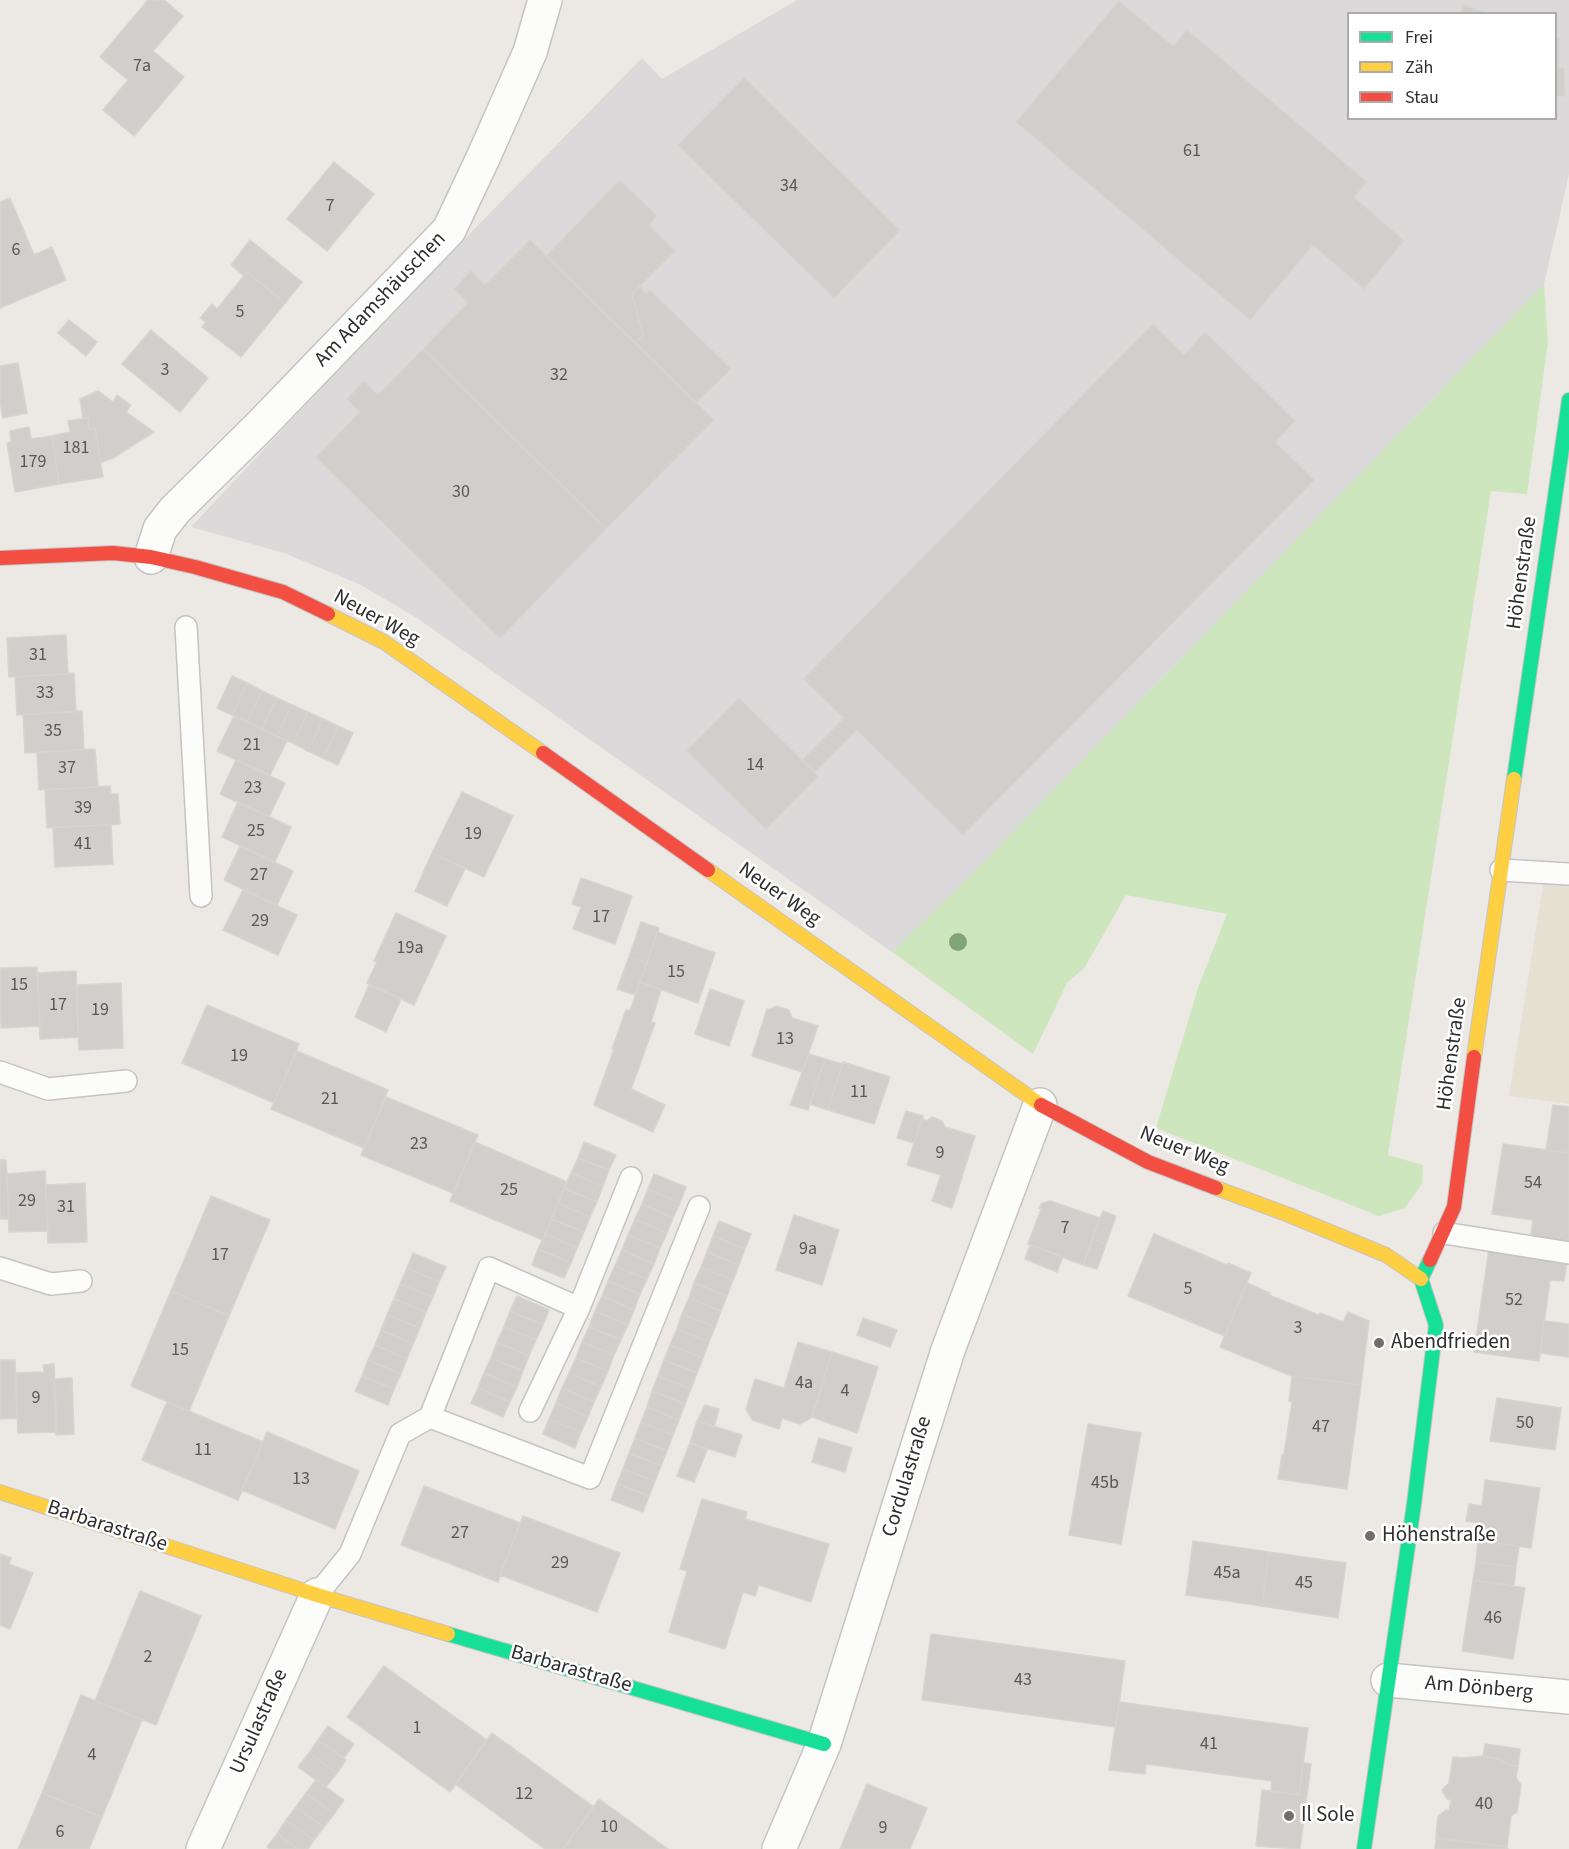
<!DOCTYPE html>
<html>
<head>
<meta charset="utf-8">
<style>
	body { margin:0 }
	#map { position:relative; width:1569px; height:1849px; overflow:hidden; background:#ece8e4; font-family:"Source Sans 3",sans-serif }
	canvas { display:block }
	.legend { position:absolute; left:1347px; top:12px; width:210px; height:108px; box-sizing:border-box; background:#fff; border:2px solid #ababab; margin:0; padding:8px 10px; list-style:none; font-size:18px; color:#2e2e2e }
	.legend li { display:flex; align-items:center; gap:12px; height:30px }
	.legend b { width:30px; border:2px solid #ababab }
</style>
</head>
<body>
<div id="map">
<canvas width="1569" height="1849"></canvas>
<ul class="legend">
<li><b style="height:8px;background:#16e098"></b>Frei</li>
<li><b style="height:8px;background:#ffcf43"></b>Zäh</li>
<li><b style="height:8px;background:#f24e42"></b>Stau</li>
</ul>
</div>
<script>
const g = document.querySelector('canvas').getContext('2d');
g.lineJoin = 'round';
function paint(path, color) {
  g.fillStyle = color;
  g.fill(path, 'evenodd');
}
function poly(rows) {
  const path = new Path2D();
  for (const r of rows) {
    path.moveTo(r[0], r[1]);
    for (let i = 2; i < r.length; i += 2) path.lineTo(r[i], r[i + 1]);
  }
  return path;
}
function stroke(path, color, width, dash) {
  g.strokeStyle = color;
  g.lineWidth = width;
  g.lineCap = dash ? 'butt' : 'round';
  g.setLineDash(dash || []);
  g.stroke(path);
}
function label(font, color, halo, rows, align = 'center') {
  g.font = font + ' "Source Sans 3",sans-serif';
  g.lineWidth = 5;
  g.setLineDash([]);
  g.textBaseline = 'middle';
  g.strokeStyle = halo;
  g.fillStyle = color;
  for (const [text, x, y, turn = 0] of rows) {
    g.save();
    g.translate(x, y);
    g.rotate((+turn || 0) * Math.PI / 180);
    g.textAlign = isNaN(turn) ? turn : align;
    if (halo) g.strokeText(text, 0, 0);
    g.fillText(text, 0, 0);
    g.restore();
  }
}
const industrial = poly([
	[797,0,1569,0,1569,174,1544,284,975,871,892,952,417,618,359,584,284,553,191,527,389,316,642,58,662,79],
	[1348,14,1556,14,1556,118,1348,118]
]);
const education = poly([
	[1544,880,1569,881,1569,1104,1509,1096]
]);
const green = poly([
	[1544,284,1548,342,1527,494,1491,491,1388,1155,1423,1165,1422,1184,1405,1208,1379,1216,1156,1128,1198,988,1227,914,1126,895,1085,967,1067,983,1033,1054,892,952,975,871]
]);
const building = poly([
	[148,0,164,0,183,16,153,51,184,77,134,136,103,110,128,80,100,57,148,0],
	[1119,1,1173,46,1187,30,1367,182,1354,197,1404,241,1364,289,1313,245,1250,320,1016,122,1119,1],
	[1464,4,1487,14,1461,14,1464,4],
	[1556,39,1559,39,1559,68,1564,68,1565,96,1556,96,1556,39],
	[744,78,900,230,834,298,678,145,744,78],
	[334,162,374,194,327,251,287,219,334,162],
	[620,180,657,216,649,225,675,251,632,294,643,335,635,343,546,256,620,180],
	[10,198,34,255,52,247,66,280,0,308,0,202,10,198],
	[250,240,302,282,285,303,247,272,244,276,231,265,250,240],
	[530,240,714,420,606,529,423,349,468,303,454,289,471,271,485,285,530,240],
	[247,272,285,303,241,357,202,327,206,322,200,318,212,304,217,309,247,272],
	[640,286,646,294,650,290,731,369,696,403,635,343,643,335,632,294,640,286],
	[69,320,97,342,86,356,58,333,69,320],
	[1153,324,1184,355,1205,332,1295,421,1275,442,1314,480,963,835,857,730,815,772,802,760,844,718,803,679,1153,324],
	[151,330,208,378,180,412,122,364,151,330],
	[423,349,606,529,500,638,316,457,360,412,347,399,364,381,378,395,423,349],
	[18,363,27,413,3,418,0,402,0,366,18,363],
	[98,391,113,402,117,395,131,405,126,412,154,432,113,458,101,462,95,428,89,429,88,418,83,418,80,399,98,391],
	[88,418,89,429,95,428,103,477,59,484,52,436,70,432,68,421,88,418],
	[29,427,31,439,52,436,59,484,15,492,7,443,11,442,10,431,29,427],
	[66,635,68,674,9,677,7,638,66,635],
	[74,673,76,712,17,715,15,677,74,673],
	[232,676,247,683,232,715,217,708,232,676],
	[247,683,262,691,247,722,232,715,247,683],
	[262,691,277,698,262,729,247,722,262,691],
	[277,698,292,705,277,736,262,729,277,698],
	[739,698,818,776,766,829,687,751,739,698],
	[292,705,308,712,293,743,277,736,292,705],
	[82,711,84,750,25,753,23,714,82,711],
	[308,712,323,719,308,751,293,743,308,712],
	[234,716,287,741,270,775,217,751,234,716],
	[323,719,338,726,323,758,308,751,323,719],
	[338,726,353,733,338,765,323,758,338,726],
	[95,749,98,787,39,790,37,752,95,749],
	[236,760,285,783,269,817,220,794,236,760],
	[110,786,111,794,118,794,120,824,47,828,45,790,110,786],
	[462,792,513,816,484,877,432,853,462,792],
	[238,802,291,827,275,862,222,837,238,802],
	[111,825,113,864,55,867,53,827,111,825],
	[240,846,293,871,277,905,224,880,240,846],
	[432,853,465,869,447,906,415,891,432,853],
	[581,878,632,896,615,944,573,929,581,907,572,904,581,878],
	[243,890,297,915,278,955,223,930,243,890],
	[396,913,446,936,414,1005,367,983,377,962,374,961,396,913],
	[641,922,659,928,647,963,629,957,641,922],
	[657,932,715,953,698,1003,640,982,657,932],
	[629,957,647,963,635,995,617,989,629,957],
	[37,967,40,1026,1,1028,0,968,37,967],
	[76,971,79,1037,40,1039,38,973,76,971],
	[640,982,661,990,651,1022,655,1023,631,1089,665,1105,653,1132,594,1105,614,1049,612,1049,626,1010,630,1011,640,982],
	[121,983,123,1048,79,1050,76,985,121,983],
	[369,985,401,999,386,1032,355,1017,369,985],
	[710,989,744,1001,729,1046,695,1034,710,989],
	[207,1005,299,1044,274,1103,182,1063,207,1005],
	[776,1006,789,1010,792,1018,818,1026,802,1072,752,1056,767,1009,769,1010,776,1006],
	[297,1051,388,1090,364,1148,271,1109,297,1051],
	[809,1054,825,1059,808,1110,790,1105,809,1054],
	[825,1059,842,1064,828,1110,810,1104,825,1059],
	[843,1062,890,1077,874,1124,828,1110,843,1062],
	[386,1097,478,1135,453,1193,361,1155,386,1097],
	[1553,1105,1569,1107,1569,1153,1546,1150,1553,1105],
	[906,1111,923,1116,914,1143,897,1138,906,1111],
	[932,1117,942,1121,945,1127,975,1136,952,1208,932,1201,941,1175,907,1165,922,1119,927,1121,932,1117],
	[475,1142,567,1182,543,1240,450,1201,475,1142],
	[584,1142,616,1155,609,1170,578,1158,584,1142],
	[1503,1144,1569,1153,1569,1242,1531,1236,1533,1220,1492,1214,1503,1144],
	[578,1158,609,1170,603,1186,571,1173,578,1158],
	[0,1160,6,1160,9,1219,0,1219,0,1160],
	[45,1171,48,1231,9,1232,7,1174,45,1171],
	[571,1173,603,1186,597,1202,564,1188,571,1173],
	[654,1174,686,1187,680,1203,648,1189,654,1174],
	[85,1183,87,1242,48,1243,46,1185,85,1183],
	[564,1188,597,1202,590,1217,558,1203,564,1188],
	[648,1189,680,1203,673,1218,642,1204,648,1189],
	[211,1196,270,1220,229,1316,171,1291,211,1196],
	[1050,1201,1100,1218,1083,1265,1028,1244,1041,1209,1039,1208,1041,1204,1050,1201],
	[558,1203,590,1217,584,1232,551,1219,558,1203],
	[642,1204,673,1218,667,1233,635,1219,642,1204],
	[1103,1211,1116,1216,1106,1244,1092,1239,1103,1211],
	[794,1215,839,1230,822,1285,776,1270,794,1215],
	[551,1219,584,1232,577,1248,545,1234,551,1219],
	[635,1219,667,1233,660,1248,628,1235,635,1219],
	[719,1221,751,1234,745,1249,713,1236,719,1221],
	[545,1234,577,1248,571,1263,538,1249,545,1234],
	[1154,1234,1227,1265,1228,1263,1251,1273,1225,1336,1128,1296,1154,1234],
	[628,1235,660,1248,654,1264,622,1250,628,1235],
	[713,1236,745,1249,739,1265,707,1252,713,1236],
	[1092,1239,1106,1244,1097,1269,1083,1265,1092,1239],
	[1030,1245,1063,1256,1057,1272,1025,1259,1030,1245],
	[1489,1248,1567,1262,1564,1281,1550,1280,1539,1361,1474,1352,1489,1248],
	[538,1249,571,1263,564,1278,532,1265,538,1249],
	[622,1250,654,1264,647,1279,615,1266,622,1250],
	[707,1252,739,1265,733,1280,701,1267,707,1252],
	[413,1253,446,1267,439,1282,407,1268,413,1253],
	[615,1266,647,1279,640,1294,608,1281,615,1266],
	[701,1267,733,1280,727,1296,694,1283,701,1267],
	[407,1268,439,1282,433,1297,400,1284,407,1268],
	[608,1281,640,1294,634,1310,602,1296,608,1281],
	[694,1283,727,1296,721,1311,689,1298,694,1283],
	[1247,1283,1270,1293,1269,1295,1319,1315,1320,1313,1343,1322,1348,1312,1369,1321,1361,1385,1292,1376,1220,1347,1247,1283],
	[400,1284,433,1297,426,1312,394,1299,400,1284],
	[171,1291,229,1316,189,1411,131,1386,171,1291],
	[517,1296,549,1310,543,1325,510,1311,517,1296],
	[602,1296,634,1310,628,1325,595,1311,602,1296],
	[689,1298,721,1311,715,1327,682,1314,689,1298],
	[394,1299,426,1312,420,1328,387,1315,394,1299],
	[510,1311,543,1325,536,1340,504,1327,510,1311],
	[595,1311,628,1325,621,1340,589,1327,595,1311],
	[682,1314,715,1327,709,1342,677,1329,682,1314],
	[387,1315,420,1328,413,1344,381,1330,387,1315],
	[863,1318,897,1330,890,1347,857,1335,863,1318],
	[1544,1321,1569,1324,1569,1357,1540,1353,1544,1321],
	[504,1327,536,1340,529,1356,497,1342,504,1327],
	[589,1327,621,1340,614,1355,582,1342,589,1327],
	[677,1329,709,1342,703,1358,670,1345,677,1329],
	[381,1330,413,1344,407,1359,375,1345,381,1330],
	[497,1342,529,1356,523,1371,491,1358,497,1342],
	[582,1342,614,1355,608,1371,576,1358,582,1342],
	[798,1342,832,1352,812,1417,800,1424,782,1418,779,1429,752,1420,746,1409,755,1379,784,1388,798,1342],
	[375,1345,407,1359,401,1374,368,1360,375,1345],
	[670,1345,703,1358,697,1373,664,1360,670,1345],
	[832,1352,878,1367,857,1433,812,1417,832,1352],
	[491,1358,523,1371,517,1387,484,1373,491,1358],
	[576,1358,608,1371,601,1387,569,1373,576,1358],
	[0,1360,15,1360,17,1418,0,1419,0,1360],
	[368,1360,401,1374,394,1389,362,1376,368,1360],
	[664,1360,697,1373,691,1389,658,1376,664,1360],
	[54,1364,57,1432,18,1433,16,1373,44,1372,43,1365,54,1364],
	[484,1373,517,1387,510,1402,478,1388,484,1373],
	[569,1373,601,1387,594,1402,562,1388,569,1373],
	[362,1376,394,1389,388,1405,355,1391,362,1376],
	[658,1376,691,1389,685,1404,652,1391,658,1376],
	[1292,1376,1361,1385,1347,1489,1278,1479,1282,1455,1284,1454,1292,1402,1289,1401,1292,1376],
	[72,1378,74,1434,56,1435,54,1379,72,1378],
	[478,1388,510,1402,503,1417,471,1403,478,1388],
	[562,1388,594,1402,588,1417,556,1403,562,1388],
	[652,1391,685,1404,679,1420,647,1407,652,1391],
	[1497,1398,1561,1408,1555,1450,1490,1441,1497,1398],
	[167,1402,263,1442,238,1500,142,1460,167,1402],
	[556,1403,588,1417,581,1432,549,1419,556,1403],
	[705,1405,719,1409,714,1427,697,1421,705,1405],
	[647,1407,679,1420,673,1435,641,1422,647,1407],
	[549,1419,581,1432,575,1448,543,1434,549,1419],
	[697,1421,742,1435,735,1457,690,1443,697,1421],
	[641,1422,673,1435,667,1451,635,1438,641,1422],
	[1088,1424,1141,1433,1121,1544,1069,1535,1088,1424],
	[267,1432,359,1471,335,1529,242,1490,267,1432],
	[635,1438,667,1451,661,1466,629,1453,635,1438],
	[819,1438,852,1448,845,1472,812,1462,819,1438],
	[690,1443,707,1450,694,1482,677,1476,690,1443],
	[629,1453,661,1466,655,1481,623,1469,629,1453],
	[623,1469,655,1481,649,1496,617,1484,623,1469],
	[1485,1480,1540,1488,1531,1548,1477,1540,1479,1523,1466,1521,1469,1504,1482,1506,1485,1480],
	[617,1484,649,1496,643,1512,611,1500,617,1484],
	[424,1486,520,1523,498,1582,401,1545,424,1486],
	[702,1499,747,1512,745,1519,829,1544,811,1602,759,1585,755,1596,743,1592,725,1649,669,1632,687,1571,680,1569,702,1499],
	[523,1516,620,1553,597,1612,500,1575,523,1516],
	[1193,1541,1269,1552,1262,1606,1186,1595,1193,1541],
	[1478,1541,1519,1546,1516,1567,1476,1562,1478,1541],
	[1269,1552,1346,1563,1338,1618,1262,1606,1269,1552],
	[0,1554,11,1558,9,1564,33,1573,10,1629,0,1625,0,1554],
	[1476,1562,1516,1567,1514,1586,1473,1580,1476,1562],
	[1473,1580,1525,1588,1513,1659,1462,1651,1473,1580],
	[140,1591,201,1616,156,1725,95,1701,140,1591],
	[931,1634,1125,1661,1116,1727,922,1700,931,1634],
	[384,1666,487,1740,450,1792,347,1717,384,1666],
	[81,1695,142,1720,102,1817,42,1793,81,1695],
	[1119,1702,1308,1728,1299,1795,1271,1791,1272,1781,1146,1764,1145,1774,1109,1770,1119,1702],
	[328,1726,354,1744,344,1758,318,1740,328,1726],
	[492,1733,594,1807,563,1849,545,1849,455,1784,492,1733],
	[318,1740,346,1760,337,1773,309,1753,318,1740],
	[1485,1744,1520,1749,1518,1766,1511,1766,1498,1759,1483,1756,1485,1744],
	[309,1753,337,1773,326,1787,298,1767,309,1753],
	[1483,1756,1498,1759,1511,1766,1518,1766,1516,1778,1521,1785,1517,1812,1511,1816,1507,1847,1436,1838,1438,1816,1446,1810,1449,1811,1451,1800,1447,1799,1442,1790,1449,1783,1453,1757,1461,1758,1483,1756],
	[1303,1763,1311,1764,1300,1849,1256,1846,1262,1790,1299,1795,1303,1763],
	[316,1780,344,1800,334,1814,306,1793,316,1780],
	[867,1784,927,1808,910,1849,840,1849,867,1784],
	[42,1793,102,1817,89,1849,18,1849,42,1793],
	[306,1793,334,1814,324,1827,296,1807,306,1793],
	[599,1799,668,1849,563,1849,599,1799],
	[296,1807,324,1827,314,1840,286,1820,296,1807],
	[286,1820,314,1840,308,1849,298,1849,277,1834,286,1820],
	[277,1834,298,1849,270,1849,267,1847,277,1834],
	[1436,1838,1507,1847,1508,1849,1435,1849,1436,1838]
]);
const lane = poly([
	[186,627,201,896],
	[1501,870,1569,874],
	[0,1072,48,1089,126,1081],
	[1444,1233,1569,1253],
	[0,1268,51,1284,81,1281],
	[530,1411,579,1308,631,1178],
	[430,1417,590,1478,699,1207],
	[317,1595,350,1554,400,1434,430,1417,489,1268,579,1308]
]);
const street = poly([
	[151,557,160,529,175,510,261,425,449,230,483,158,530,52,545,0],
	[1388,1680,1569,1697],
	[203,1849,317,1595],
	[779,1849,824,1744,948,1350,1040,1105]
]);
const fast = poly([
	[1514,779,1569,400],
	[448,1634,824,1744],
	[1364,1849,1414,1504,1436,1325,1421,1279,1430,1260]
]);
const slow = poly([
	[328,614,384,642,543,753],
	[708,870,1041,1105],
	[1474,1057,1514,779],
	[1216,1188,1289,1215,1386,1255,1421,1279],
	[0,1492,317,1595,448,1634]
]);
const jam = poly([
	[0,558,113,553,151,557,195,567,283,592,328,614],
	[543,753,708,870],
	[1041,1105,1148,1162,1216,1188],
	[1430,1260,1454,1207,1474,1057]
]);
const trees = [
	[958,942]
];
const markers = [
	[1379,1343,6,"#706f6e"],
	[1370,1536,6,"#706f6e"],
	[1289,1816,6,"#706f6e"]
];
const numberNames = [
	["7a",142,67],
	["61",1192,152],
	["34",789,187],
	["7",330,207],
	["6",16,251],
	["5",240,313],
	["3",165,371],
	["32",559,376],
	["181",76,449],
	["179",33,463],
	["30",461,493],
	["31",38,656],
	["33",45,694],
	["35",53,732],
	["21",252,746],
	["14",755,766],
	["37",67,769],
	["23",253,789],
	["39",83,809],
	["25",256,832],
	["19",473,835],
	["41",83,845],
	["27",259,876],
	["17",601,918],
	["29",260,922],
	["19a",410,949],
	["15",676,973],
	["15",19,986],
	["17",58,1006],
	["19",100,1011],
	["13",785,1040],
	["19",239,1057],
	["11",859,1093],
	["21",330,1100],
	["23",419,1145],
	["9",940,1154],
	["54",1533,1184],
	["25",509,1191],
	["29",27,1202],
	["31",66,1208],
	["7",1065,1229],
	["9a",808,1250],
	["17",220,1256],
	["5",1188,1290],
	["52",1514,1301],
	["3",1298,1329],
	["15",180,1351],
	["4a",804,1384],
	["4",845,1392],
	["9",36,1399],
	["50",1525,1424],
	["47",1321,1428],
	["11",203,1451],
	["13",301,1480],
	["45b",1105,1484],
	["27",460,1534],
	["29",560,1564],
	["45a",1227,1574],
	["45",1304,1584],
	["46",1493,1619],
	["2",148,1658],
	["43",1023,1681],
	["1",417,1729],
	["41",1209,1745],
	["4",92,1756],
	["12",524,1795],
	["40",1484,1805],
	["10",609,1828],
	["9",883,1829],
	["6",60,1833]
];
const streetNames = [
	["Am Adamshäuschen",381,300,-46],
	["Höhenstraße",1523,573,-82],
	["Neuer Weg",376,619,29],
	["Neuer Weg",779,895,35],
	["Höhenstraße",1453,1054,-82],
	["Neuer Weg",1184,1151,22],
	["Cordulastraße",908,1477,-73],
	["Barbarastraße",107,1527,18],
	["Barbarastraße",571,1670,16],
	["Am Dönberg",1479,1689,5],
	["Ursulastraße",260,1722,-66]
];
const poiNames = [
	["Abendfrieden",1391,1343],
	["Höhenstraße",1382,1536],
	["Il Sole",1301,1816]
];
paint(industrial, '#dcd9db');
paint(education, '#e6e0d3');
paint(green, '#cee6be');
paint(building, '#d1cecb');
stroke(building, '#d7d4d0', 1.5);
stroke(lane, '#c5c4c5', 24);
stroke(street, '#c5c4c5', 36);
stroke(fast, '#c5c4c5', 16);
stroke(slow, '#c5c4c5', 16);
stroke(jam, '#c5c4c5', 16);
stroke(lane, '#fcfcfb', 21);
stroke(street, '#fcfcfb', 33);
stroke(fast, '#16e098', 14);
stroke(slow, '#ffcf43', 14);
stroke(jam, '#f24e42', 14);
g.fillStyle = '#82a575';
for (const [x, y] of trees) {
  g.beginPath();
  g.arc(x, y, 9, 0, 2 * Math.PI);
  g.fill();
}
for (const [x, y, r, color] of markers) {
  const dot = new Path2D();
  dot.arc(x, y, r, 0, 2 * Math.PI);
  g.fillStyle = color;
  g.fill(dot);
  stroke(dot, '#fff', 2);
}
label('18px', '#585857', null, numberNames);
label('21px', '#2e2e2e', '#fff', streetNames);
label('21px', '#2e2e2e', '#fff', poiNames, 'left');
</script>
</body>
</html>
